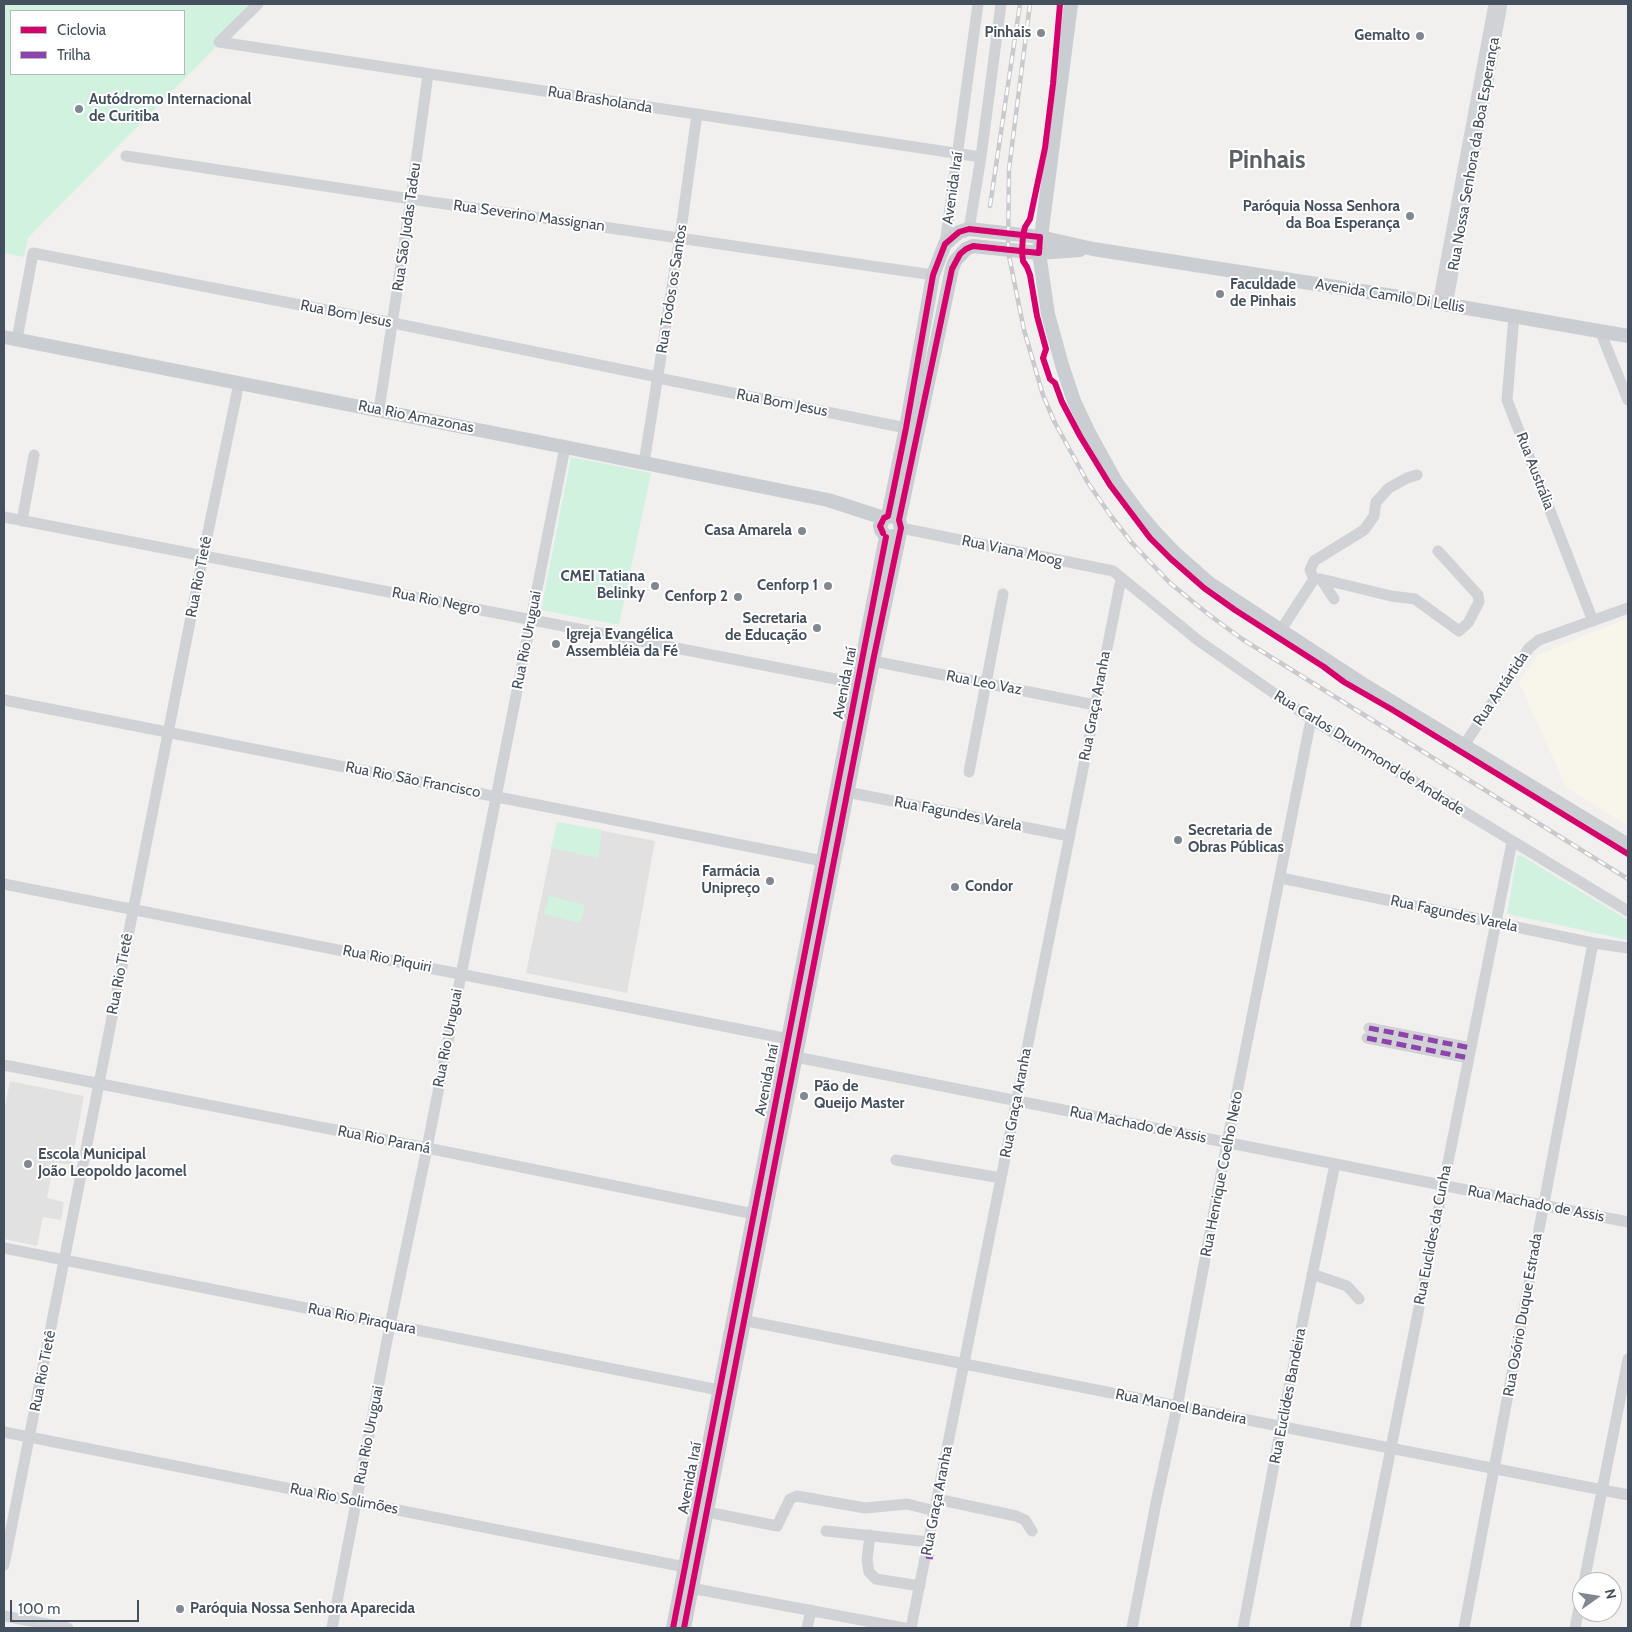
<!DOCTYPE html>
<html>
<head>
<meta charset="utf-8">
<style>
	body { margin:0 }
	#map { position:relative; width:1632px; height:1632px; overflow:hidden; background:#f1f0ef; font-family:Cabin,sans-serif }
	canvas { display:block }
	.frame { position:absolute; inset:0; border:5px solid #45505e; pointer-events:none }
	.legend { position:absolute; left:10px; top:10px; width:175px; height:65px; box-sizing:border-box; background:#fff; border:1px solid #b5b9bf; margin:0; padding:6px 9px; list-style:none; font-size:15px; color:#45505e }
	.legend li { display:flex; align-items:center; gap:10px; height:25px }
	.legend b { width:25px; border:1px solid #b5b9bf }
	.north { position:absolute; left:1572px; top:1572px; width:50px; height:50px; box-sizing:border-box; background:#fff; border:1px solid #b5b9bf; border-radius:50%; rotate:77deg; font-size:14px; font-weight:700; line-height:20px; text-align:center; color:#45505e }
	.north::after { content:''; display:block; margin:auto; width:18px; height:22px; background:#818891; clip-path:polygon(50% 0,100% 100%,50% 72%,0 100%) }
	.scale { position:absolute; left:10px; top:1600px; width:129px; height:22px; box-sizing:border-box; border:2px solid #45505e; border-top:0; padding-left:6px; font-size:15px; line-height:18px; white-space:nowrap; color:#45505e; -webkit-text-stroke:4px #fff; paint-order:stroke }
</style>
</head>
<body>
<div id="map">
<canvas width="1632" height="1632"></canvas>
<div class="frame"></div>
<ul class="legend">
<li><b style="height:6px;background:#d6006c"></b>Ciclovia</li>
<li><b style="height:6px;background:#8e44ad"></b>Trilha</li>
</ul>
<div class="north">N</div>
<div class="scale">100 m</div>
</div>
<script>
const g = document.querySelector('canvas').getContext('2d');
g.lineJoin = 'round';
function paint(path, color) {
  g.fillStyle = color;
  g.fill(path, 'evenodd');
}
function poly(rows) {
  const path = new Path2D();
  for (const r of rows) {
    path.moveTo(r[0], r[1]);
    for (let i = 2; i < r.length; i += 2) path.lineTo(r[i], r[i + 1]);
  }
  return path;
}
function stroke(path, color, width, dash) {
  g.strokeStyle = color;
  g.lineWidth = width;
  g.lineCap = dash ? 'butt' : 'round';
  g.setLineDash(dash || []);
  g.stroke(path);
}
function label(font, color, halo, rows, align = 'center') {
  g.font = font + ' Cabin,sans-serif';
  g.lineWidth = 4;
  g.setLineDash([]);
  g.textBaseline = 'middle';
  g.strokeStyle = halo;
  g.fillStyle = color;
  for (const [text, x, y, turn = 0] of rows) {
    g.save();
    g.translate(x, y);
    g.rotate((+turn || 0) * Math.PI / 180);
    g.textAlign = isNaN(turn) ? turn : align;
    if (halo) g.strokeText(text, 0, 0);
    g.fillText(text, 0, 0);
    g.restore();
  }
}
const commercial = poly([
	[1628,618,1628,826,1566,787,1519,682,1538,655]
]);
const education = poly([
	[557,822,655,841,627,993,526,973],
	[10,1081,84,1096,71,1165,54,1162,47,1198,64,1202,61,1220,43,1217,37,1246,4,1239,4,1112]
]);
const green = poly([
	[4,4,258,4,28,238,24,257,4,253],
	[11,11,184,11,184,74,11,74],
	[571,457,651,473,619,625,541,610],
	[557,822,602,830,598,858,551,848],
	[1520,855,1628,920,1628,940,1507,914,1517,856],
	[549,896,585,905,580,923,544,914]
]);
const minor = poly([
	[219,42,981,157],
	[219,42,258,4],
	[126,156,411,199,933,275],
	[969,229,981,157,1001,4],
	[945,244,978,4],
	[1438,303,1494,4],
	[1447,305,1502,4],
	[1514,316,1507,400,1593,621],
	[1600,331,1628,400],
	[17,339,33,253,393,323,658,377],
	[658,378,906,428],
	[379,410,411,199,428,74],
	[644,463,680,237,697,114],
	[4,517,866,685],
	[22,521,34,455],
	[901,528,1113,571,1199,641,1311,719,1628,911],
	[1314,579,1310,570,1314,561,1364,530,1374,516,1376,502,1389,488,1407,478,1417,475],
	[1321,579,1391,596,1415,599,1459,631,1468,623,1479,602,1478,595,1438,551],
	[1281,630,1314,579,1321,579,1334,599],
	[873,661,1095,705],
	[4,700,823,861],
	[1464,745,1529,648,1539,640,1628,608],
	[969,772,1003,594],
	[847,792,1069,836],
	[1281,878,1593,943,1628,948],
	[4,884,794,1040],
	[1369,1028,1471,1048],
	[1367,1038,1469,1058],
	[796,1057,1628,1222],
	[4,1065,427,1148,754,1214,760,1217],
	[896,1160,1001,1178],
	[4,1248,719,1390],
	[1312,1274,1347,1286,1359,1299],
	[737,1319,1628,1495],
	[4,1432,685,1567],
	[937,1499,1016,1516,1025,1520,1032,1531],
	[707,1512,777,1526,790,1499,797,1496,865,1508,907,1504,935,1511],
	[826,1531,929,1542],
	[870,1535,867,1560,869,1572,876,1579,920,1586],
	[4,1565,203,556,239,383],
	[1584,1582,1628,1359],
	[685,1587,904,1628],
	[4,1616,68,1628],
	[332,1628,390,1325,427,1148,565,447],
	[807,1628,811,1610],
	[911,1628,1121,579],
	[1132,1628,1156,1503,1177,1407,1227,1143,1311,719],
	[1243,1628,1281,1427,1335,1164],
	[1355,1628,1512,842],
	[1464,1628,1593,943],
	[1575,1628,1582,1593]
]);
const major = poly([
	[1071,4,1039,253,1048,314,1062,365,1074,401,1089,433,1116,482,1138,512,1155,532,1175,553,1209,583,1366,686,1628,845],
	[4,337,565,447,828,500,884,518],
	[888,516,906,428,933,275,945,244,959,232,969,229,1040,237,1093,249,1438,303,1628,336],
	[899,520,952,269,955,261,966,249,973,246,1039,253,1080,250],
	[673,1628,886,537],
	[684,1628,873,661,901,528,899,520,896,517,888,516,884,518,880,526,881,530,886,537,895,536,899,534]
]);
const rail = poly([
	[1030,4,1009,169,1008,251,1024,330,1043,395,1054,421,1088,483,1111,516,1132,543,1170,583,1208,614,1242,639,1628,879],
	[990,206,1020,4]
]);
const quiet = poly([
	[1369,1028,1471,1048],
	[1367,1038,1469,1058],
	[926,1556,933,1557]
]);
const cycleway = poly([
	[1060,4,1053,84,1045,148,1030,219,1025,227,1023,235,1022,252,1023,261,1027,267,1030,275,1037,316,1046,349,1043,358,1050,379,1055,383,1062,402,1080,436,1110,485,1150,538,1171,559,1204,588,1235,610,1324,667,1344,682,1391,709,1628,854],
	[673,1628,886,537],
	[684,1628,873,661,901,528,899,520,952,269,960,254,966,249,973,246,1039,253,1040,237,969,229,959,232,945,244,933,275,906,428,893,492,888,516,884,518,880,526,883,533]
]);
const markers = [
	[1041,33,5,"#818891"],
	[1420,36,5,"#818891"],
	[79,109,5,"#818891"],
	[1410,216,5,"#818891"],
	[1220,294,5,"#818891"],
	[802,531,5,"#818891"],
	[655,586,5,"#818891"],
	[828,586,5,"#818891"],
	[738,597,5,"#818891"],
	[817,628,5,"#818891"],
	[556,644,5,"#818891"],
	[1178,840,5,"#818891"],
	[770,881,5,"#818891"],
	[955,887,5,"#818891"],
	[804,1096,5,"#818891"],
	[28,1164,5,"#818891"],
	[180,1609,5,"#818891"]
];
const poiNames = [
	["Pinhais",1031,33],
	["Gemalto",1410,36],
	["Autódromo Internacional",89,100,"left"],
	["de Curitiba",89,117,"left"],
	["Paróquia Nossa Senhora",1400,207],
	["da Boa Esperança",1400,224],
	["Faculdade",1230,285,"left"],
	["de Pinhais",1230,302,"left"],
	["Casa Amarela",792,531],
	["CMEI Tatiana",645,577],
	["Belinky",645,594],
	["Cenforp 1",818,586],
	["Cenforp 2",728,597],
	["Secretaria",807,619],
	["de Educação",807,636],
	["Igreja Evangélica",566,635,"left"],
	["Assembléia da Fé",566,652,"left"],
	["Secretaria de",1188,831,"left"],
	["Obras Públicas",1188,848,"left"],
	["Farmácia",760,872],
	["Unipreço",760,889],
	["Condor",965,887,"left"],
	["Pão de",814,1087,"left"],
	["Queijo Master",814,1104,"left"],
	["Escola Municipal",38,1155,"left"],
	["João Leopoldo Jacomel",38,1172,"left"],
	["Paróquia Nossa Senhora Aparecida",190,1609,"left"]
];
const streetNames = [
	["Rua Brasholanda",600,100,9],
	["Rua Nossa Senhora da Boa Esperança",1474,154,-80],
	["Avenida Iraí",953,188,-82],
	["Rua Severino Massignan",529,216,8],
	["Rua São Judas Tadeu",407,227,-82],
	["Rua Todos os Santos",672,289,-81],
	["Avenida Camilo Di Lellis",1390,296,9],
	["Rua Bom Jesus",346,314,11],
	["Rua Bom Jesus",782,403,11],
	["Rua Rio Amazonas",416,417,11],
	["Rua Austrália",1535,471,69],
	["Rua Viana Moog",1012,551,12],
	["Rua Rio Tietê",199,577,-79],
	["Rua Rio Negro",436,601,11],
	["Rua Rio Uruguai",527,640,-79],
	["Avenida Iraí",845,683,-79],
	["Rua Leo Vaz",984,683,11],
	["Rua Antártida",1501,689,-56],
	["Rua Graça Aranha",1095,706,-79],
	["Rua Carlos Drummond de Andrade",1369,753,32],
	["Rua Rio São Francisco",413,780,11],
	["Rua Fagundes Varela",958,814,11],
	["Rua Fagundes Varela",1454,914,12],
	["Rua Rio Piquiri",387,959,11],
	["Rua Rio Tietê",120,974,-79],
	["Rua Rio Uruguai",448,1038,-79],
	["Avenida Iraí",767,1080,-79],
	["Rua Graça Aranha",1016,1103,-79],
	["Rua Machado de Assis",1138,1125,11],
	["Rua Rio Paraná",384,1140,11],
	["Rua Henrique Coelho Neto",1222,1174,-79],
	["Rua Machado de Assis",1536,1204,11],
	["Rua Euclides da Cunha",1433,1235,-79],
	["Rua Osório Duque Estrada",1523,1315,-80],
	["Rua Rio Piraquara",362,1319,11],
	["Rua Rio Tietê",43,1371,-79],
	["Rua Euclides Bandeira",1288,1396,-79],
	["Rua Manoel Bandeira",1181,1407,11],
	["Rua Rio Uruguai",369,1435,-79],
	["Avenida Iraí",690,1478,-79],
	["Rua Rio Solimões",344,1499,11],
	["Rua Graça Aranha",937,1501,-79]
];
const townNames = [
	["Pinhais",1267,161]
];
paint(commercial, '#f8f5ea');
paint(education, '#e2e1e2');
paint(green, '#d2f2e0');
stroke(minor, '#d1d2d6', 11);
stroke(major, '#cacdd1', 14);
stroke(rail, '#c8cacd', 4.5);
stroke(rail, '#fff', 2.5, [8]);
stroke(quiet, '#8e44ad', 5, [10, 5]);
stroke(cycleway, '#d6006c', 6);
for (const [x, y, r, color] of markers) {
  const dot = new Path2D();
  dot.arc(x, y, r, 0, 2 * Math.PI);
  g.fillStyle = color;
  g.fill(dot);
  stroke(dot, '#fff', 2);
}
label('bold 15px', '#45505e', '#fff', poiNames, 'right');
label('15px', '#45505e', '#fff', streetNames);
label('bold 25px', '#5a5e65', '#fff', townNames);
</script>
</body>
</html>
